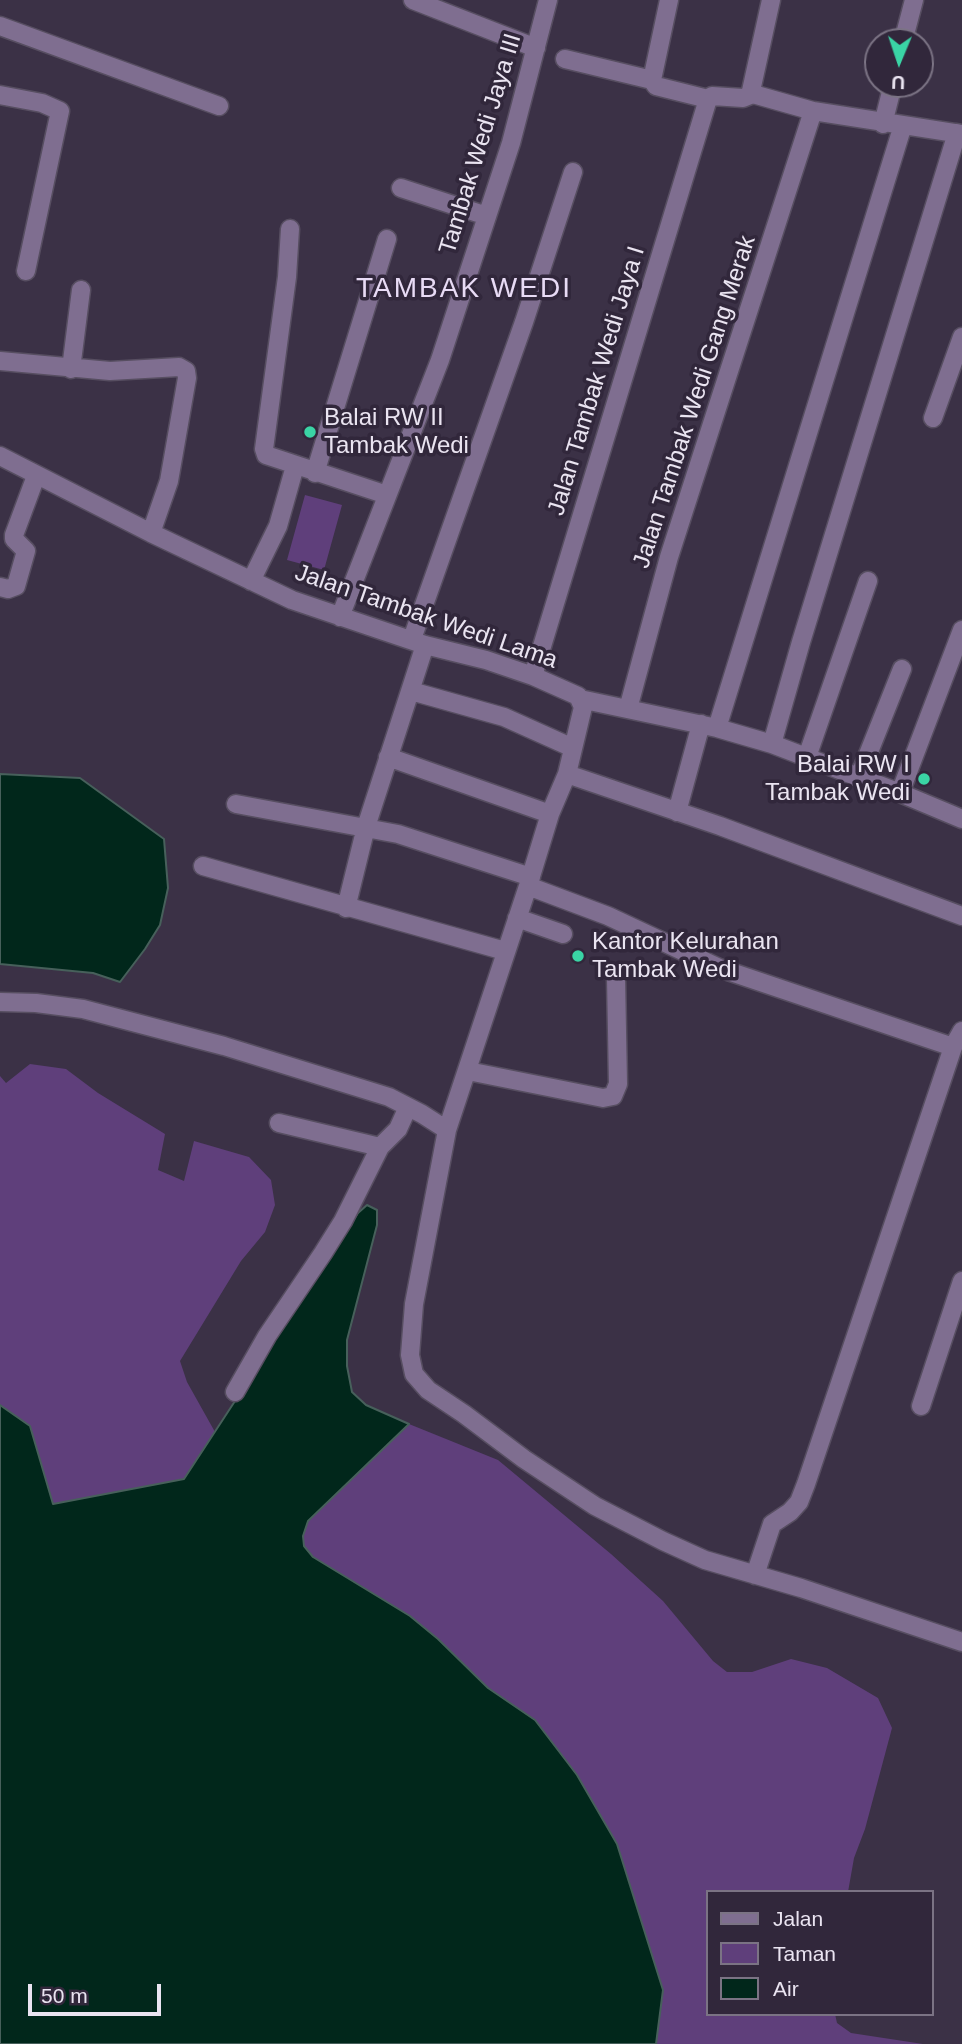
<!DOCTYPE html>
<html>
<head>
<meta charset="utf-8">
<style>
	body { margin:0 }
	#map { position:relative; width:962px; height:2044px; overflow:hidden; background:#3b3146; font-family:Arial,sans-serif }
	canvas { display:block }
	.legend { position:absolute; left:706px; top:1890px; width:228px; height:126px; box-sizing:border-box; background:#31273b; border:2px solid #7b7384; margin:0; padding:9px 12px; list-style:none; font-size:21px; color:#eae4f1 }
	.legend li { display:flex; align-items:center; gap:14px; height:35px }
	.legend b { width:35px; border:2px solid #7b7384 }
	.north { position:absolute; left:864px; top:28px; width:70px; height:70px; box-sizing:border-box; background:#31273b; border:2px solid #7b7384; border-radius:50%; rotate:182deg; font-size:19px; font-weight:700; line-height:28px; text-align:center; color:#eae4f1 }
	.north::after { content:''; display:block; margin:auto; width:24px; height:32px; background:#3ad4a5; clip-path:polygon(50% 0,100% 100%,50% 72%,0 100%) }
	.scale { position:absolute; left:28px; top:1984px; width:133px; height:32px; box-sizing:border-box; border:4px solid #eae4f1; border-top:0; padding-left:9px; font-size:21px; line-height:24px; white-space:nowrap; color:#eae4f1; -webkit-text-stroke:5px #31273b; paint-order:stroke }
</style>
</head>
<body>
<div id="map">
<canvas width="962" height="2044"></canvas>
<ul class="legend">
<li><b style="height:9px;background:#7f6e90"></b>Jalan</li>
<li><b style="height:19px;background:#5f3f7b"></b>Taman</li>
<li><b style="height:19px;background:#01271b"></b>Air</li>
</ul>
<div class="north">U</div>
<div class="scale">50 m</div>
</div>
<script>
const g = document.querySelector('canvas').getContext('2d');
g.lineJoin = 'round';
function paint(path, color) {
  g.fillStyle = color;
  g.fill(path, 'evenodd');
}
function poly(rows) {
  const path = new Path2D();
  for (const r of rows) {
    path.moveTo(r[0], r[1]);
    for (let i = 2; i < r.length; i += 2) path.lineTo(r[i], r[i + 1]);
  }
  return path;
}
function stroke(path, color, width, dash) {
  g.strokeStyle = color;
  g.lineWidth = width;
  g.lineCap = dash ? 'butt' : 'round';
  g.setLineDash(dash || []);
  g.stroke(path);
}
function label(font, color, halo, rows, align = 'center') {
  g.font = font + ' Arial,sans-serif';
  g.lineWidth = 7;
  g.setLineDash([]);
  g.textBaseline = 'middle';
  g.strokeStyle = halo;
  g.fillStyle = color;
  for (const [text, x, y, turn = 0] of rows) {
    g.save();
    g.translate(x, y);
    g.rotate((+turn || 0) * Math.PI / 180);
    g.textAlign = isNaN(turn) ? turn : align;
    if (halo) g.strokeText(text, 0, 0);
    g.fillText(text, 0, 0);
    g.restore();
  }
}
const green = poly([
	[305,495,342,505,324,570,287,560],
	[30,1064,66,1069,98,1093,165,1134,158,1170,184,1181,194,1141,249,1157,271,1180,275,1205,265,1232,241,1261,180,1361,187,1382,215,1432,184,1479,53,1504,30,1426,0,1405,0,1076,6,1083],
	[409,1424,498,1460,611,1554,663,1601,713,1661,727,1672,752,1672,791,1659,827,1668,878,1698,892,1728,865,1829,854,1858,848,1892,708,1892,708,2014,835,2014,837,2023,851,2033,923,2044,656,2044,663,1990,617,1844,577,1775,535,1720,488,1688,438,1639,410,1616,313,1557,304,1546,303,1536,308,1521]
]);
const water = poly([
	[0,774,80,778,164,839,168,888,160,925,145,949,120,982,93,973,0,964,0,774],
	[367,1205,377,1210,377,1225,347,1340,347,1366,352,1392,366,1405,409,1424,308,1521,303,1536,304,1546,313,1557,410,1616,438,1639,488,1688,535,1720,577,1775,617,1844,663,1990,656,2044,0,2044,0,1405,30,1426,53,1504,184,1479,358,1213,367,1205]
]);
const minor = poly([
	[413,0,536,48],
	[0,26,219,106],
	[903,42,914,0],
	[565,59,652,80,656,86,708,99,712,96,743,98,753,94],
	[652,80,669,0],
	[753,94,813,111,962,134],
	[753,94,751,91,771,0],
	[0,95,42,103,60,111,26,271],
	[883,124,893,84],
	[401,188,487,216],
	[290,229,287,277,264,449,266,455,387,495],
	[0,361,110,371,179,367,186,371,187,378,169,481,151,533],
	[71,369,81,290],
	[933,418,962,337],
	[0,456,151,533,292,600,425,645,486,660,533,676,578,696,583,707,567,774,550,814,528,886,447,1130,414,1304,410,1355,414,1374,428,1390,464,1414,524,1459,595,1506,663,1541,705,1560,801,1588,962,1642],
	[315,473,387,239],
	[251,581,278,526,295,466],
	[0,587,8,589,16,586,26,551,14,539,14,535,36,476],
	[340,617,440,360,511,143,548,0],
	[412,639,524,322,573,172],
	[533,676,708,99],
	[411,691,504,717,573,748],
	[580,699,717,728,772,744,900,793,962,819],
	[628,709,669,557,813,111],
	[717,728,903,125],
	[772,744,801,642,957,133],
	[388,757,550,814],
	[807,757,868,581],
	[567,774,720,826,962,916],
	[859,777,902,669],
	[900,793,962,630],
	[236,804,398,834,531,877],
	[677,812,701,724],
	[203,866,505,951],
	[528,886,608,916,719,968,953,1047],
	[346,908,366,827,425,645],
	[517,918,563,934],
	[0,1002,36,1003,83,1009,224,1046,389,1097,422,1114,447,1130],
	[468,1071,603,1098,613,1096,618,1084,616,978],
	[279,1123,380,1147],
	[235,1392,267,1336,323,1253,343,1221,380,1147,398,1129,408,1107],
	[921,1406,962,1281],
	[755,1575,772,1524,790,1512,799,1502,806,1484,953,1047,962,1031]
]);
const markers = [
	[310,432,7,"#3ad4a5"],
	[924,779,7,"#3ad4a5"],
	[578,956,7,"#3ad4a5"]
];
const streetNames = [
	["Tambak Wedi Jaya III",481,144,-73],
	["Jalan Tambak Wedi Jaya I",597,381,-73],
	["Jalan Tambak Wedi Gang Merak",695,402,-72],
	["Jalan Tambak Wedi Lama",426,617,19]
];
const poiNames = [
	["Balai RW II",324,418],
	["Tambak Wedi",324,446],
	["Balai RW I",910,765,"right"],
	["Tambak Wedi",910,793,"right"],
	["Kantor Kelurahan",592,942],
	["Tambak Wedi",592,970]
];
const quarterNames = [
	["TAMBAK WEDI",464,289]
];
paint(green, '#5f3f7b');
paint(water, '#01271b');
stroke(water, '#47605b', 2);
stroke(minor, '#574e61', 21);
stroke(minor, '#7f6e90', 18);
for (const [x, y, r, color] of markers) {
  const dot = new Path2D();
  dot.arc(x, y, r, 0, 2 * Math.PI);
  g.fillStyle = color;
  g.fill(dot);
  stroke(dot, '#31273b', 2.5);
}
label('24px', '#eae4f1', '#31273b', streetNames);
label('24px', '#eae4f1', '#31273b', poiNames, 'left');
g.letterSpacing = '2px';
label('28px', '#e8dbf5', '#31273b', quarterNames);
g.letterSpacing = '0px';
</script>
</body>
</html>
